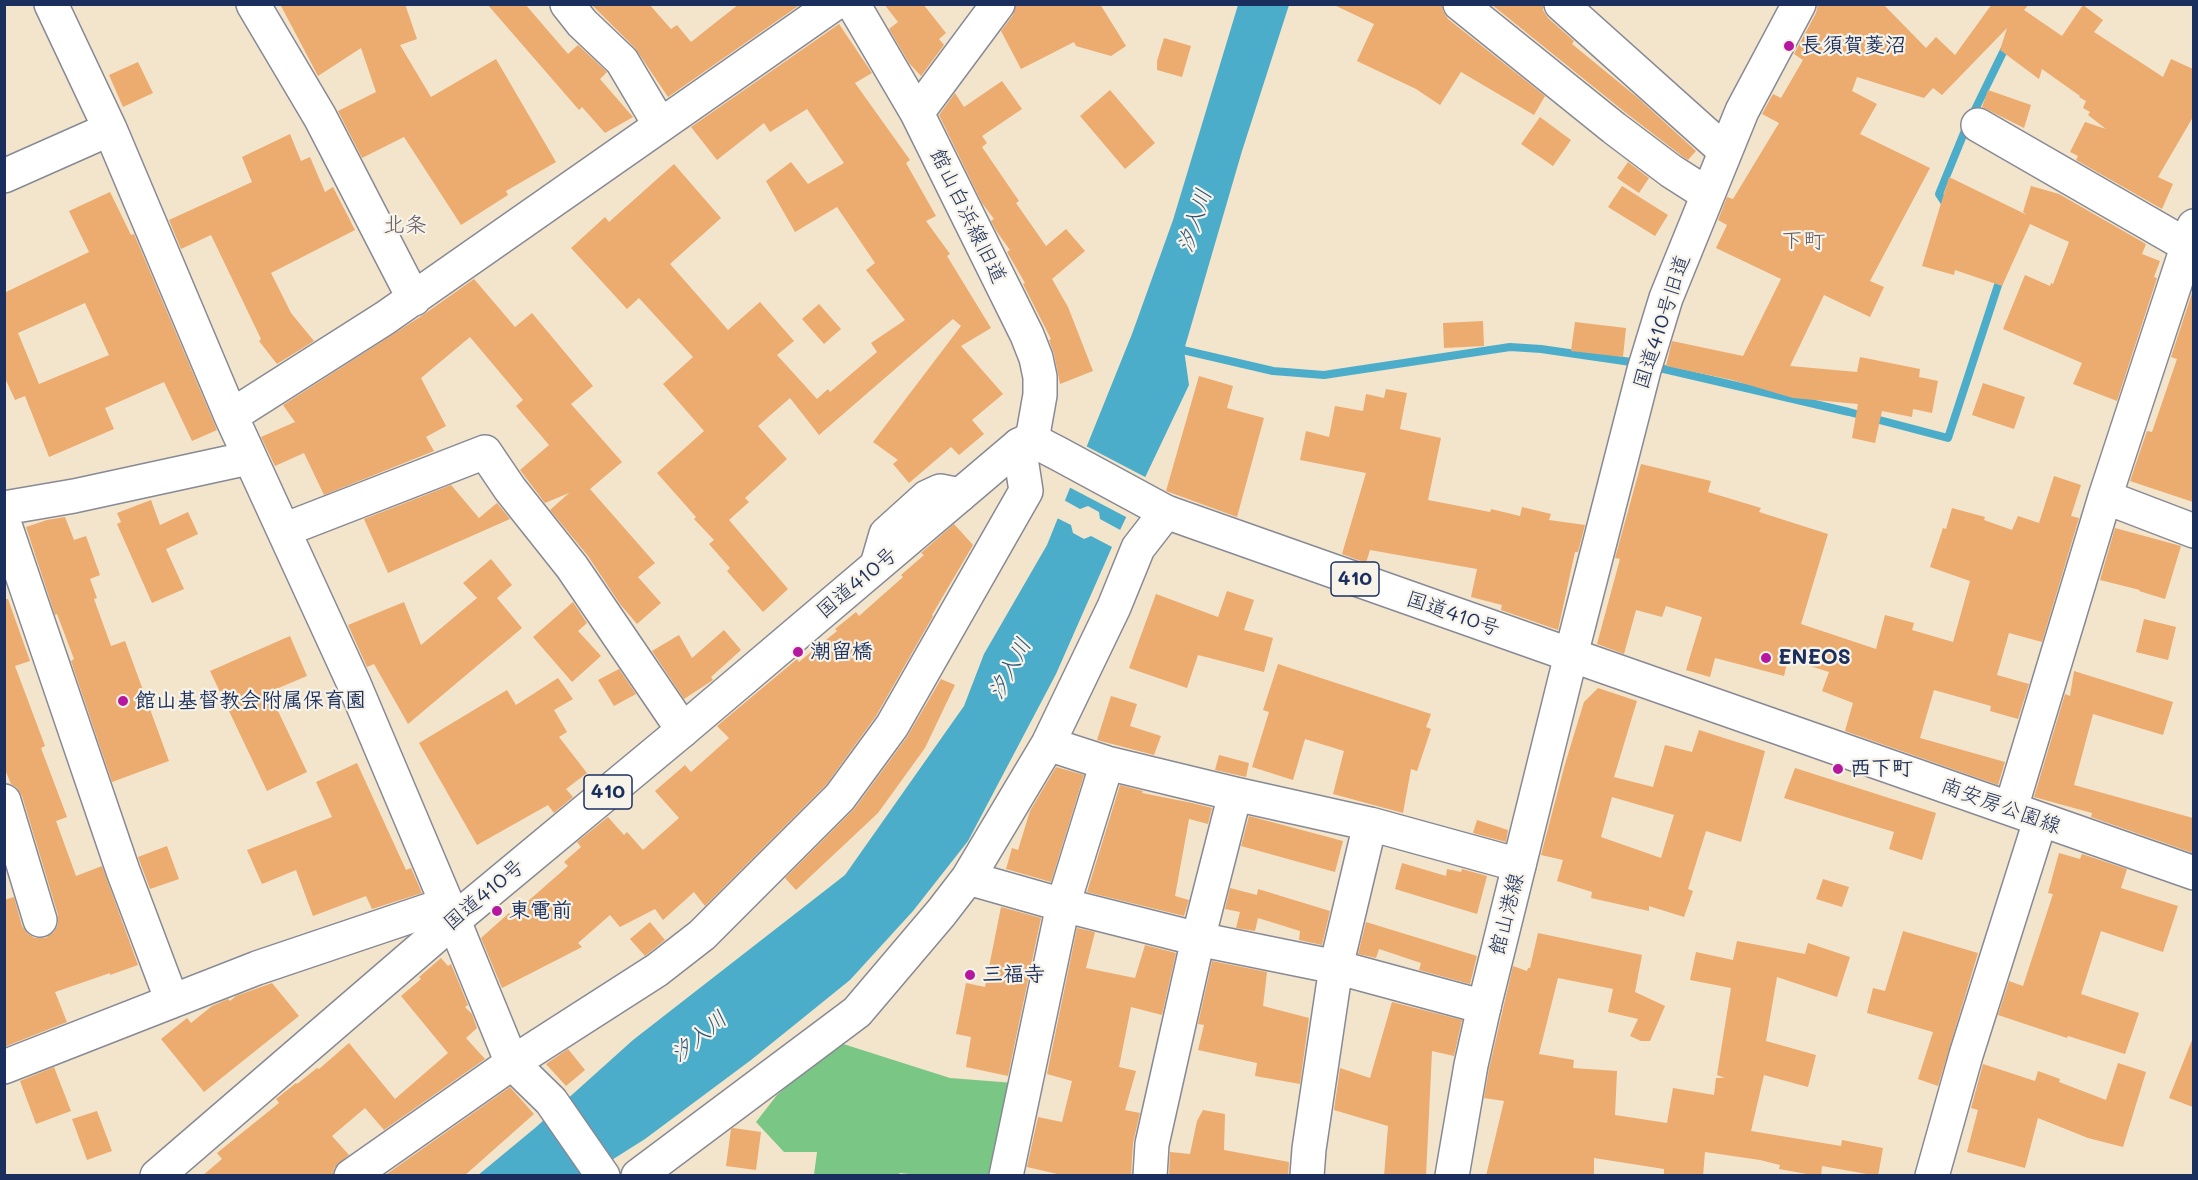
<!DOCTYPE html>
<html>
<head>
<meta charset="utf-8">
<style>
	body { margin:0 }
	#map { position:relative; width:2198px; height:1180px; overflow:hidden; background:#f3e4cc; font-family:Mali,sans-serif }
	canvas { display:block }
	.frame { position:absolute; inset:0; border:6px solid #1b2f5e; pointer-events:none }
</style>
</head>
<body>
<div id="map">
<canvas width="2198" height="1180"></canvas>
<div class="frame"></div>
</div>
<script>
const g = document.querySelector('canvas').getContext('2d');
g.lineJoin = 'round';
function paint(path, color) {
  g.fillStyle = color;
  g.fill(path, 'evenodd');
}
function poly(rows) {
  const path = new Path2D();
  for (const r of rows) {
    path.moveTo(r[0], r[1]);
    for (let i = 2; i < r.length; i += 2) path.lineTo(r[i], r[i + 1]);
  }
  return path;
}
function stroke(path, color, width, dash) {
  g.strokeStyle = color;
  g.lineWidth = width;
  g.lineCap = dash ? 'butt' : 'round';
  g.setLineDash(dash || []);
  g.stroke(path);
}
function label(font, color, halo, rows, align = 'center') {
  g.font = font + ' Mali,"Klee One",sans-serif';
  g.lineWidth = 4.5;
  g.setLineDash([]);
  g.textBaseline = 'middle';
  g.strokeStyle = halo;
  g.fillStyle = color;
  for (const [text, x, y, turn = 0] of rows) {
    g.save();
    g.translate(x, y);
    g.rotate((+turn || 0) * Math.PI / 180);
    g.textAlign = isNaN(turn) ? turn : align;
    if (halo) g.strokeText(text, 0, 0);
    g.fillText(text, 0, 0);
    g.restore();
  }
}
const green = poly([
	[837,1042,950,1078,1014,1083,997,1175,909,1176,909,1174,900,1173,896,1176,814,1175,817,1152,784,1152,756,1122,777,1095]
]);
const water = poly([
	[1238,5,1289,5,1242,151,1184,350,1189,385,1112,547,1056,674,968,841,913,911,850,980,751,1060,645,1139,588,1175,477,1176,535,1128,633,1040,845,875,964,706,984,654,1047,545,1132,334,1173,220]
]);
const pier = poly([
	[1084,445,1147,478,1128,518,1067,486],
	[1062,499,1080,509,1088,506,1099,512,1100,519,1122,531,1114,548,1091,536,1084,539,1073,533,1071,525,1055,517]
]);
const stream = poly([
	[1947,206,1939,194,1966,128,2007,44],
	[1174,348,1273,371,1324,375,1510,347,1541,349,1638,363],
	[1651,366,1849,412,1948,438,2001,276]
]);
const building = poly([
	[280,4,405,4,417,39,400,45,431,97,496,59,556,162,506,191,508,195,461,225,404,137,362,158,338,111,376,92,361,48,318,76],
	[487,4,525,4,568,54,578,45,607,72,600,79,633,117,605,133,582,107,579,110],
	[591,4,649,4,671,29,677,25,691,42,739,4,801,4,668,97,635,48],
	[884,4,923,4,946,33,939,39,944,45,921,76,909,63,889,29,898,22],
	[1016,4,1100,4,1126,46,1111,56,1076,46,1074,42,1021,69,1001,31,1013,15],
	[1332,4,1442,4,1443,11,1448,19,1545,96,1534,115,1461,72,1440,105,1416,89,1357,61,1374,24],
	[1491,4,1543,4,1543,10,1548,18,1574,41,1572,44,1638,98,1696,151,1688,160,1682,156,1626,113],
	[1818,4,1883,4,1926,48,1936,37,1955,55,1992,4,2029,4,2024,10,2062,36,2083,5,2103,20,2094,32,2163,77,2171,59,2193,69,2193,117,2158,177,2173,184,2162,209,2076,160,2078,156,2070,152,2085,122,2106,129,2088,115,2090,112,2083,108,2086,101,2079,97,2080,96,2042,69,2039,79,2000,50,2007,28,1942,95,1933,88,1924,98,1857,77,1852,91,1877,104,1860,134,1930,168,1870,281,1884,287,1870,317,1824,295,1790,366,1857,372,1860,357,1920,369,1919,377,1938,381,1932,413,1913,409,1912,417,1882,411,1875,443,1852,438,1858,404,1793,398,1732,380,1666,366,1672,341,1743,356,1781,279,1716,248,1727,225,1718,220,1727,197,1733,199,1779,123,1762,114,1773,94,1781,98,1803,60,1794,54,1816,13],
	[839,24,872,73,855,83,910,160,906,163,936,216,926,221,950,254,947,256,991,328,961,346,1003,394,972,420,984,434,959,455,951,447,909,483,893,464,898,460,873,442,961,326,953,319,819,435,790,398,758,426,787,459,745,498,749,502,729,520,788,589,763,612,727,571,730,568,709,544,714,540,694,519,696,517,657,473,704,431,663,384,693,357,639,298,627,309,571,248,605,217,609,222,674,164,721,218,670,264,728,330,760,302,794,341,777,355,817,399,828,389,830,392,877,352,871,343,905,320,866,270,875,263,837,207,795,232,766,181,791,162,808,184,844,163,807,109,770,132,764,123,717,160,691,127],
	[1164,38,1191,46,1182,77,1157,70,1157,61],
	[138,62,153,93,123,107,109,75],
	[1002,81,1022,109,982,136,987,143,982,147,1019,201,1016,203,1046,246,1066,229,1085,251,1052,279,1068,307,1093,371,1060,384,1054,354,1049,340,1051,339,1023,284,1025,283,1007,252,1010,250,997,232,991,221,994,219,982,203,939,115,955,93,964,107],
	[1110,90,1155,143,1125,169,1080,116],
	[1988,90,2031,105,2024,128,1982,107],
	[1540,117,1571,140,1553,166,1521,144],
	[290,134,301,161,310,157,325,192,333,187,355,230,271,273,291,313,314,341,277,364,259,341,261,339,211,235,181,249,169,220,252,182,242,157],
	[1628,162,1649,178,1639,193,1617,178],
	[1949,177,2027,215,2023,212,2031,186,2059,194,2146,244,2142,254,2160,261,2154,277,2157,278,2117,401,2073,384,2082,363,2003,329,2025,275,2050,286,2051,283,2053,284,2069,242,2030,224,2002,286,1955,270,1954,275,1922,266],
	[1622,186,1668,215,1655,236,1608,207],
	[110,192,131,235,134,234,217,430,192,441,164,382,105,408,114,429,49,457,25,396,15,400,4,376,4,293,89,252,69,211],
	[85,303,109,355,39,384,18,333],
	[474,279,515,327,532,313,593,386,571,404,622,462,590,489,655,563,638,577,661,603,637,624,620,604,588,556,550,510,569,493,545,503,520,470,549,445,516,406,523,400,470,337,421,378,446,426,426,437,434,451,324,495,304,453,275,466,261,437,295,422,283,405,423,315],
	[2193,290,2193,502,2130,481,2147,431,2152,432,2177,359,2171,357],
	[819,304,841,329,824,344,802,319],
	[1483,321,1484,346,1444,348,1443,323],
	[1575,322,1626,328,1623,357,1571,351],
	[1199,376,1233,386,1227,408,1264,418,1237,517,1166,491],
	[1983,383,2025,397,2014,429,1972,415],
	[1386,389,1407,393,1400,429,1441,438,1428,500,1490,512,1491,509,1520,516,1522,507,1551,514,1549,520,1585,525,1578,552,1575,552,1558,630,1501,610,1502,605,1471,597,1477,569,1370,550,1366,563,1342,554,1366,473,1300,460,1306,431,1329,437,1335,406,1363,411,1366,394,1384,398],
	[1641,464,1711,481,1708,492,1761,508,1759,512,1828,534,1801,624,1876,649,1885,615,1914,623,1912,630,1953,642,1970,581,1930,567,1943,528,1946,529,1952,508,1985,517,1984,520,2012,530,2018,516,2039,523,2054,476,2081,485,2071,516,2079,518,2042,642,2009,633,1997,675,2029,684,2018,719,1990,711,1991,706,1934,690,1920,738,2005,762,1998,785,1845,731,1853,703,1822,691,1829,672,1788,659,1784,676,1715,658,1710,677,1686,670,1702,617,1666,606,1662,617,1636,610,1624,654,1597,644,1620,559,1615,558],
	[451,485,479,518,497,503,510,519,388,573,364,519],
	[151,500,160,525,188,512,198,534,166,549,184,589,152,603,117,524,121,522,117,513],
	[65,517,74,540,86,536,100,575,90,579,97,598,94,599,111,646,125,641,169,761,112,782,71,661,74,659,57,614,55,615,26,527,47,520],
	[954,524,973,545,932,615,933,616,876,716,826,785,705,906,694,892,663,920,655,909,620,927,610,915,578,943,582,947,502,988,481,938,509,913,511,916,568,866,564,862,581,847,577,842,608,817,624,835,627,832,643,850,679,818,655,791,685,765,691,772,729,738,717,726,797,659,799,662,837,631,835,629,856,612,859,616,903,577,901,575,924,555,921,553],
	[2115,528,2181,546,2165,599,2139,591,2140,590,2100,580],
	[491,559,512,585,497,598,522,628,408,724,374,664,367,667,348,625,404,602,421,645,477,598,463,583],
	[1227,591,1254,600,1244,630,1273,638,1264,672,1198,655,1187,688,1129,668,1156,594,1218,617],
	[4,599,8,599,30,661,15,666,45,746,41,748,67,817,56,821,76,876,102,866,138,965,110,975,110,973,55,992,67,1022,4,1047,4,900,14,897,22,926,28,934,35,938,46,938,54,932,58,924,58,915,22,796,17,788,11,784,4,767],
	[573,602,587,623,578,631,601,656,572,682,533,637],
	[2144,619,2176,627,2168,660,2136,652],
	[724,630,741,650,711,677,713,680,684,699,652,651,679,635,692,658],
	[290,636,307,676,269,692,307,772,267,791,210,671],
	[1278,664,1431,714,1426,727,1431,729,1417,771,1411,769,1403,813,1333,794,1344,751,1305,739,1293,780,1252,767,1269,712,1263,710],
	[619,669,636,694,614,706,598,680],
	[2074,671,2173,702,2163,735,2093,714,2074,785,2193,818,2193,853,2091,817,2092,813,2034,797,2065,694,2070,696],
	[558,678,573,699,554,710,567,732,559,737,587,773,566,789,573,797,554,813,548,805,477,845,419,743,507,690,516,705],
	[941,679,955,685,925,748,878,813,796,890,785,878,855,808,907,737],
	[1598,688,1637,701,1614,777,1653,787,1665,745,1692,752,1699,730,1765,751,1741,842,1706,831,1688,889,1693,891,1684,917,1649,906,1649,911,1591,898,1592,892,1557,881,1563,860,1541,855,1565,764,1584,702],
	[1612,797,1674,815,1661,858,1601,837],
	[1111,696,1137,704,1130,726,1161,736,1154,755,1097,740],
	[1219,755,1249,763,1246,777,1215,770],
	[357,763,406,870,411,868,422,893,372,909,366,896,313,916,296,870,262,884,247,850,332,817,316,782],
	[1056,767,1084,775,1051,882,1006,869,1012,848,1018,850,1030,811],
	[1795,768,1936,813,1922,860,1889,849,1894,832,1784,798],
	[1120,785,1143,791,1142,793,1192,803,1191,806,1192,803,1212,808,1208,824,1189,819,1175,896,1189,900,1184,916,1087,892],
	[1249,816,1343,841,1335,872,1241,846],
	[1477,820,1508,830,1506,842,1473,833],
	[167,846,179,879,150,889,138,857],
	[2059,853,2080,859,2082,854,2127,869,2121,888,2178,906,2163,952,2101,931,2081,994,2139,1013,2125,1054,2068,1036,2067,1038,1998,1015,2009,981,2023,986,2053,894,2048,893],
	[1402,863,1446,876,1447,869,1461,872,1462,869,1487,876,1477,914,1395,889],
	[1823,879,1849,887,1842,907,1816,899],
	[1230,888,1257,895,1258,889,1330,911,1322,945,1299,940,1300,931,1258,918,1255,931,1236,928,1240,912,1225,909],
	[1001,907,1041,918,1008,1076,966,1067,971,1037,956,1034,966,983,985,987],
	[650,922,665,940,645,956,630,939],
	[1366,922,1477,956,1470,984,1419,970,1421,963,1379,949,1376,958,1358,954],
	[1077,928,1095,932,1086,968,1135,978,1145,945,1176,953,1162,1015,1131,1007,1119,1067,1136,1071,1125,1110,1140,1113,1133,1143,1131,1176,1066,1176,1027,1167,1038,1117,1062,1122,1072,1081,1047,1074],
	[1903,931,1978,953,1938,1086,1918,1079,1933,1032,1867,1013,1873,988,1885,991],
	[1538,933,1642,955,1635,992,1665,1006,1650,1041,1641,1041,1630,1036,1638,1019,1608,1012,1613,989,1558,978,1539,1054,1574,1060,1573,1068,1617,1071,1615,1115,1667,1123,1673,1088,1714,1095,1716,1078,1725,1078,1717,1075,1731,988,1690,980,1696,952,1733,960,1737,941,1805,954,1808,943,1850,957,1837,997,1777,977,1766,1041,1816,1055,1808,1087,1764,1075,1751,1131,1841,1146,1842,1140,1883,1148,1878,1176,1822,1166,1821,1176,1818,1176,1779,1169,1780,1165,1760,1160,1705,1152,1703,1176,1664,1176,1664,1169,1594,1158,1594,1176,1486,1176,1504,1101,1484,1098,1489,1069,1513,966,1527,971,1528,968,1530,968],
	[441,958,448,966,451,964,468,1005,465,1007,472,1014,477,1028,466,1038,485,1059,384,1130,365,1108,332,1136,349,1155,334,1168,333,1176,202,1176,222,1159,217,1153,279,1103,276,1099,296,1083,297,1084,317,1068,319,1069,349,1043,395,1099,448,1053,401,996,421,979,419,977],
	[1212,961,1267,972,1263,1006,1309,1018,1300,1084,1255,1076,1257,1063,1198,1050,1204,1025,1198,1024],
	[272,983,299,1016,204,1092,161,1039,187,1018,191,1023,212,1006,228,999,230,1001,236,996],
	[1392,1002,1462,1020,1454,1056,1432,1051,1426,1176,1384,1176,1388,1126,1334,1110,1340,1068,1370,1078],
	[2192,1040,2193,1040,2193,1107,2169,1098],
	[568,1049,585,1070,566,1086,546,1064],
	[2118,1063,2146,1072,2123,1147,2088,1138,2038,1118,2025,1168,1967,1152,1978,1110,1971,1108,1983,1064,2035,1081,2038,1071,2060,1079,2059,1082,2106,1100],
	[54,1067,71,1111,36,1124,20,1081],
	[510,1087,534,1114,464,1176,384,1176],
	[1203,1110,1225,1114,1224,1150,1289,1162,1288,1176,1169,1176,1170,1152,1190,1154,1197,1121],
	[97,1111,112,1151,87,1160,72,1119],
	[733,1128,761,1132,756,1170,726,1166,731,1129]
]);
const minor = poly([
	[51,4,110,129,231,416,354,684,447,904,512,1063,551,1101,603,1176],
	[253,4,320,117,414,299],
	[567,4,582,23,622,61,660,125],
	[853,4,917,113,1027,335,1036,358,1040,377,1040,395,1032,440],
	[1460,4,1614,128,1671,171,1707,194],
	[1561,4,1725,151],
	[917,113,998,4],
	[1978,125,2188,246],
	[4,176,110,129],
	[231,416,385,318,834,4],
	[2105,497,2194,531],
	[4,508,74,496,249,458],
	[4,522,123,871,172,1001],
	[284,530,485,452,510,489,572,567,683,730],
	[877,565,886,534,927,497,940,491,960,495],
	[1571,655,1644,370,1666,298,1742,111,1799,4],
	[1048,744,1107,763,1235,794,1370,824,1519,865],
	[4,801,40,920],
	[2011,808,2105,497,2194,226],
	[968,878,1063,905,1198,939,1336,967,1484,1007],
	[4,1067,257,968,447,904],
	[351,1176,512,1063,657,970,702,935,840,797,892,726,1026,491,1019,445],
	[638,1176,857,1012,941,913,968,878,1048,744,1114,607,1138,548,1166,512],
	[1006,1176,1063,905,1107,763],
	[1150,1176,1152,1144,1198,939,1235,794],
	[1307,1176,1309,1149,1336,967,1370,824],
	[1932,1176,1966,1055,2040,821]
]);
const major = poly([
	[1452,1176,1471,1065,1484,1007,1571,655,2194,873]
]);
const highway = poly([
	[157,1176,453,921,683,730,1019,445,1025,442,1032,440,1059,454,1166,512,1571,655]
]);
const markers = [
	[1789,46,6,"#b5179e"],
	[798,652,6,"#b5179e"],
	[1766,658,6,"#b5179e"],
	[123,701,6,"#b5179e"],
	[1838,769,6,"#b5179e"],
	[497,911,6,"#b5179e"],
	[970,975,6,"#b5179e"]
];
const shields = [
	[1355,579,48],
	[608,792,48]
];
const shieldNames = [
	["410",1355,579],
	["410",608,792]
];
const poiNames = [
	["長須賀菱沼",1801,46],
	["潮留橋",810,652],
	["ENEOS",1778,658],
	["館山基督教会附属保育園",135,701],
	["西下町",1850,769],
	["東電前",509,911],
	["三福寺",982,975]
];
const streetNames = [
	["館山白浜線旧道",968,216,64],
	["国道410号旧道",1662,322,-72],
	["国道410号",857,583,-40],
	["国道410号",1453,614,19],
	["南安房公園線",2001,806,20],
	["国道410号",484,895,-40],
	["館山港線",1507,914,-76]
];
const waterNames = [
	["汐入川",1195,221,-72],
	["汐入川",1010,669,-62],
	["汐入川",699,1037,-40]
];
const neighbourhoodNames = [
	["北条",405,225],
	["下町",1803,241]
];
paint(green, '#7ac685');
paint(water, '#4badca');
paint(pier, '#f3e4cc');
stroke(stream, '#4badca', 8);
paint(building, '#ecab6f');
stroke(minor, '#878a95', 36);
stroke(major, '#878a95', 36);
stroke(highway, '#878a95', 36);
stroke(minor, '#fff', 33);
stroke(major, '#fff', 33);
stroke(highway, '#fff', 33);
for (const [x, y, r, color] of markers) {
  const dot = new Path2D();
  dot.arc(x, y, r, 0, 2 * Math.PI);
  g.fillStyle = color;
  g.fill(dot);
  stroke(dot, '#f7f3e8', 2);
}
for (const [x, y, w] of shields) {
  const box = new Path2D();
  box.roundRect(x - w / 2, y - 17, w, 34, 4.5);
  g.fillStyle = '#f7f3e8';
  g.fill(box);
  stroke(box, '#1b2f5e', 1.5);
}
label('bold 20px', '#1b2f5e', null, shieldNames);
label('bold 21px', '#1b2f5e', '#f7f3e8', poiNames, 'left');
label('21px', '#1b2f5e', '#f7f3e8', streetNames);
label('italic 22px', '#29557e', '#f7f3e8', waterNames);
label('22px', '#645a64', '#f7f3e8', neighbourhoodNames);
</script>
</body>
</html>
